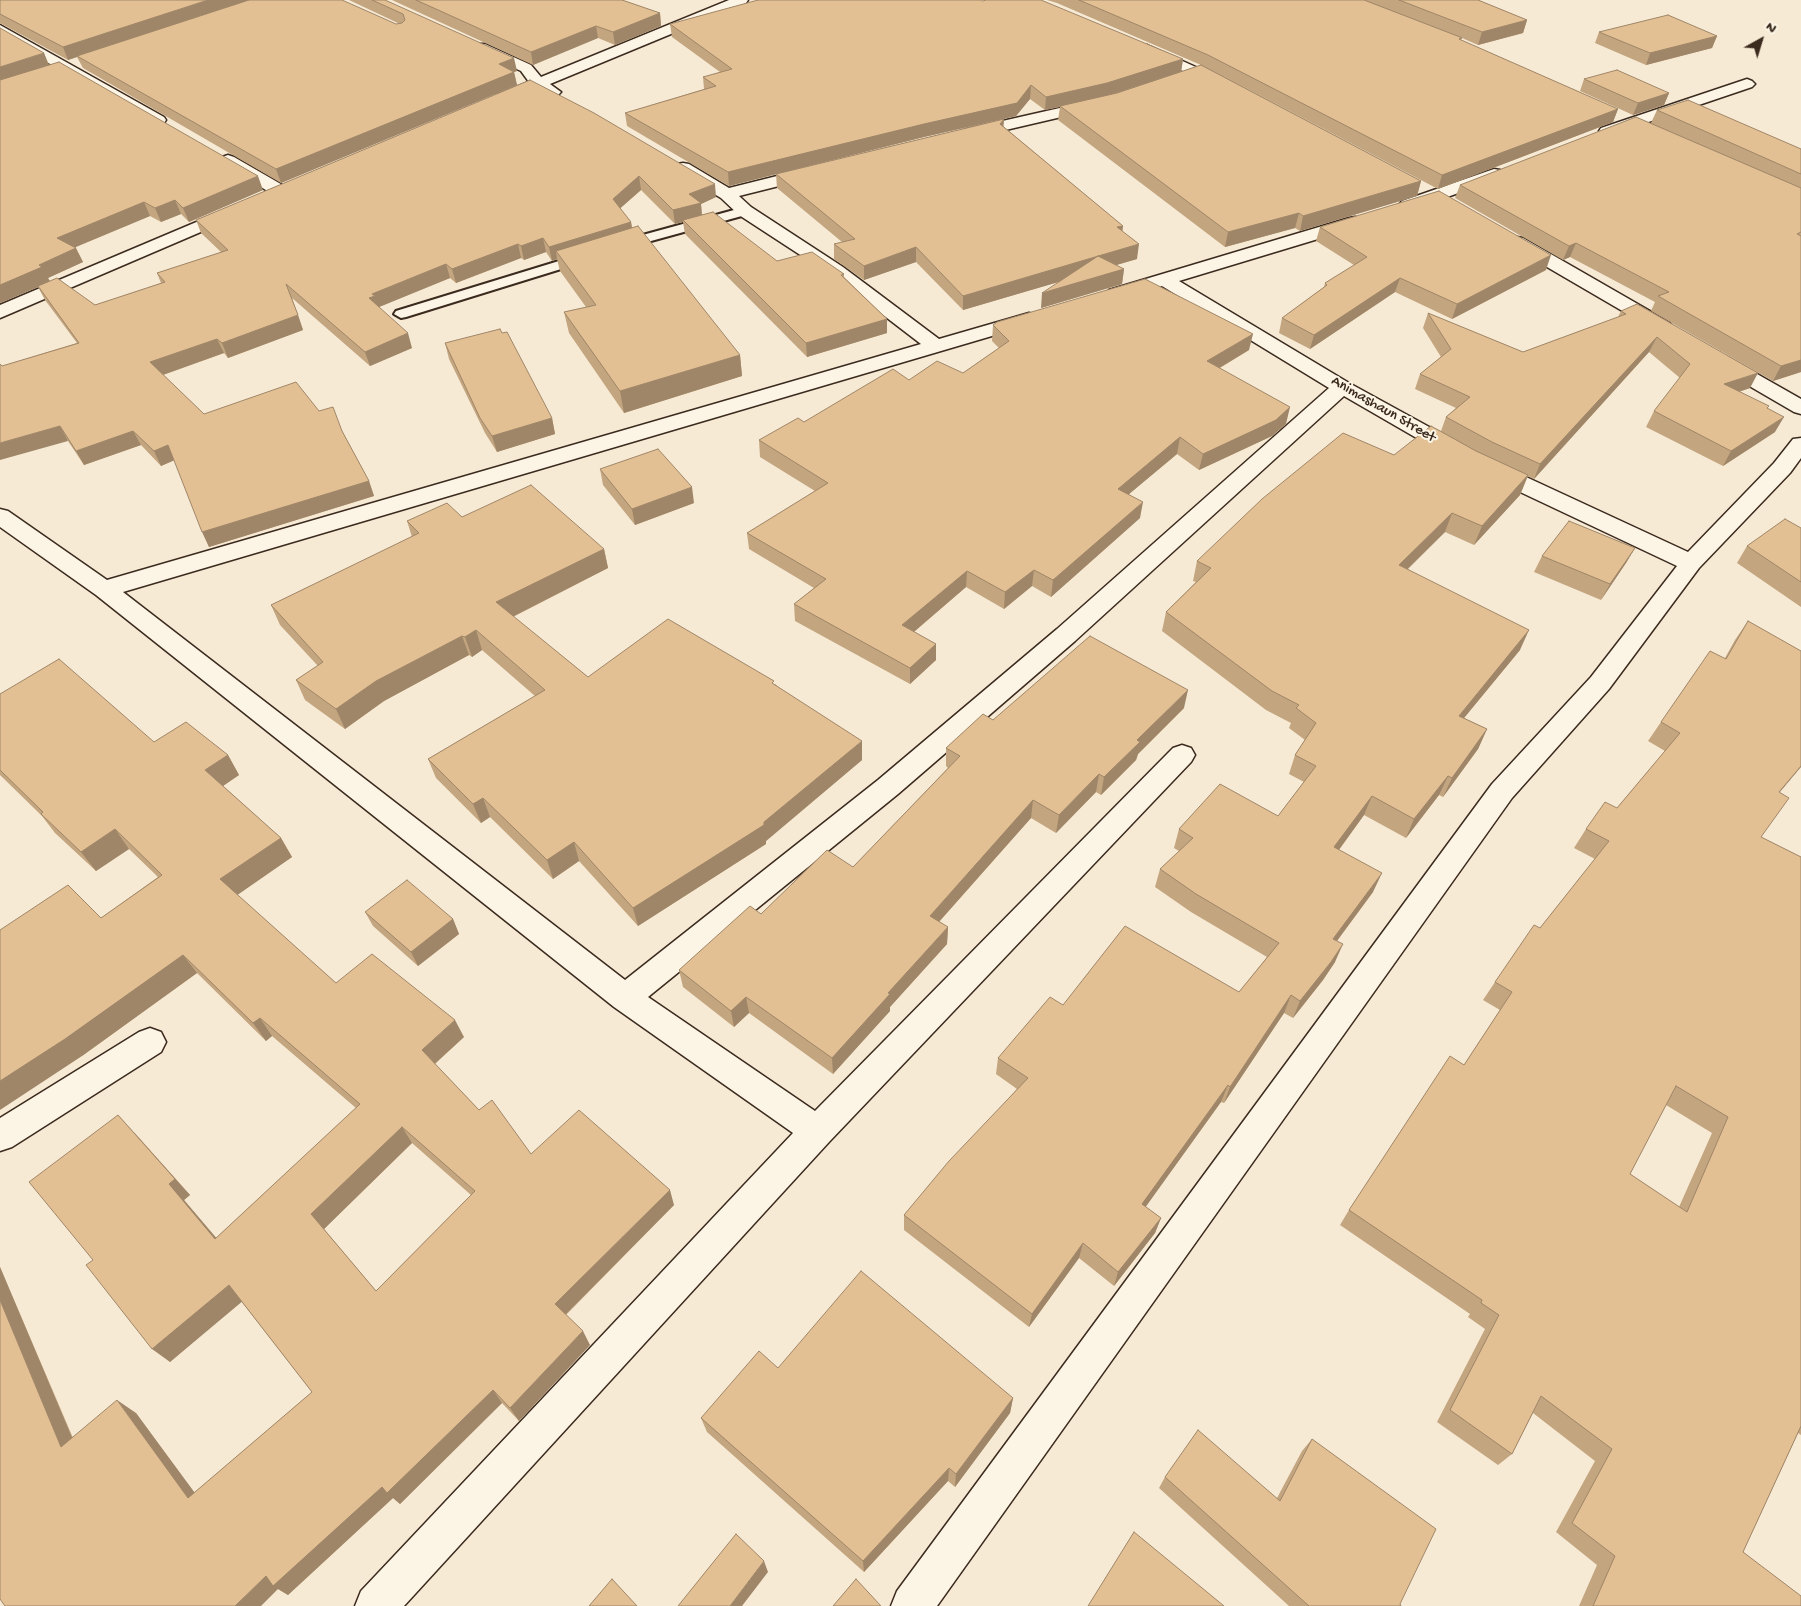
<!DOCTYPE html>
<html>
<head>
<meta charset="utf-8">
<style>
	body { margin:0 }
	#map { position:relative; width:1801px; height:1606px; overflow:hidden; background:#f7ead5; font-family:"Gochi Hand",sans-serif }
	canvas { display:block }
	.north { position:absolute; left:1736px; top:15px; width:50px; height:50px; -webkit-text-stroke:4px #fcf5e5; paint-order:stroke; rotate:39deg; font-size:14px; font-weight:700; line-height:20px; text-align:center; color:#3b2a1e }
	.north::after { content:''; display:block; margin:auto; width:18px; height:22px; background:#3b2a1e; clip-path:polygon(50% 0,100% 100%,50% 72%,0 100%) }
</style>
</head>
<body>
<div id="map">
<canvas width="1801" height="1606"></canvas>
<div class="north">N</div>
</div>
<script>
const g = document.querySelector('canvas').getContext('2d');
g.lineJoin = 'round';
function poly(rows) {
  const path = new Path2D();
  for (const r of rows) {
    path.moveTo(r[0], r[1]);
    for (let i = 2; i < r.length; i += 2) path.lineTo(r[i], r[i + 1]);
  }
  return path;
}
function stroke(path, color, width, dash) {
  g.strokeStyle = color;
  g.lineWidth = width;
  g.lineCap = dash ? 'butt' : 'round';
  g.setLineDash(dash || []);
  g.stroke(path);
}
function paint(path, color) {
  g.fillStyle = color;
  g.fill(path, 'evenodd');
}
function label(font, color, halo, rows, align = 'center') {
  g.font = font + ' "Gochi Hand",sans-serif';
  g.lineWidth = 4;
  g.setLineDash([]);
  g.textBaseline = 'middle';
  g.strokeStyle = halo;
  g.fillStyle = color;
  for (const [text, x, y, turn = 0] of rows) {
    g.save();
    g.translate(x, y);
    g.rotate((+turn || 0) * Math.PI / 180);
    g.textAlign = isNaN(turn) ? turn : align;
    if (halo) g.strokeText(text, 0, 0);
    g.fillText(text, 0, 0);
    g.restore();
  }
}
const service = poly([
	[745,207,751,211,749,214,622,249,615,245,617,242,745,207],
	[585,253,592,257,590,260,406,317,401,318,394,314,396,311,585,253]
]);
const minor = poly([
	[729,0,748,0,746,3,550,84,561,92,558,95,553,97,537,89,507,101,497,101,494,98,497,95,529,82,521,71,475,50,473,47,475,44,485,44,531,65,541,77,729,0],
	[0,25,164,117,166,120,164,123,152,123,0,35,0,25],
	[1147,45,1229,82,1232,85,1229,88,1224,90,1219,88,1142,52,1140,49,1142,46,1147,45],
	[1747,79,1752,81,1755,84,1752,87,1613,134,1607,136,1601,134,1599,131,1601,128,1747,79],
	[1095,100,1100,102,1103,105,1100,108,967,139,961,137,959,134,961,131,967,129,1095,100],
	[228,155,234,157,286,187,288,191,286,195,280,196,274,195,222,163,220,160,222,157,228,155],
	[683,163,689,164,729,188,813,167,819,168,821,172,819,176,739,196,751,207,843,267,939,339,1029,313,1036,315,1039,319,1036,323,123,592,625,980,878,780,1057,629,1329,388,1162,286,1116,300,1109,298,1107,294,1109,290,1349,218,1355,217,1361,218,1364,222,1361,226,1179,281,1349,383,1462,445,1465,450,1462,455,1454,456,1446,455,1344,396,1075,641,898,794,648,997,815,1111,1173,748,1182,745,1191,748,1195,755,1191,762,829,1142,404,1606,355,1606,361,1591,793,1133,614,1007,96,595,0,527,0,509,8,511,107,580,921,344,831,275,739,215,721,198,677,172,675,168,677,164,683,163],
	[1494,169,1500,170,1502,174,1500,178,1414,209,1408,210,1402,209,1399,205,1402,201,1494,169],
	[232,207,238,208,241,212,238,216,0,318,0,305,232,207],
	[1517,237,1523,238,1669,322,1672,326,1669,330,1662,332,1655,330,1511,246,1508,242,1511,238,1517,237],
	[1722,356,1729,358,1801,399,1801,414,1794,412,1715,366,1712,362,1715,358,1722,356],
	[1801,438,1801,458,1790,473,1699,568,1609,689,1512,798,937,1606,891,1606,897,1591,1492,784,1591,677,1677,566,1482,474,1479,469,1482,464,1490,462,1498,464,1688,552,1774,463,1793,439,1801,438],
	[150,1028,161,1032,166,1042,161,1052,12,1147,0,1151,0,1118,139,1032,150,1028]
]);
const wall = poly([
	[0,0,396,24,400,24,349,0,385,0,517,71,514,72,517,85,281,183,83,68,77,57,68,60,0,23],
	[392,0,622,0,660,13,661,26,615,45,598,38,533,65],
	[1047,0,1478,0,1527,20,1523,33,1478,45,1462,38,1461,40,1618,109,1613,122,1438,189,1206,67,1421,181,1417,196,1300,231,1295,228,1225,247,1058,120,1060,107,1045,110,1030,99,1016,116,924,137,780,173,1004,119,1003,126,1123,226,1122,232,1137,259,1116,265,1124,269,1122,284,1041,308,1058,282,963,310,916,262,864,280,834,259,834,244,842,242,777,188,776,174,729,186,627,126,625,113,704,89,703,77,720,72,672,37,670,24,1183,59,1181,72,1201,65,1057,3],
	[1599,32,1717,36,1712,48,1646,65,1595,43],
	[44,53,49,65,263,190,189,222,181,214,161,222,150,216,75,247,83,262,48,278,50,281,95,305,161,283,157,273,221,252,201,233,196,220,530,80,716,197,701,204,702,215,777,261,844,274,844,277,887,319,887,333,807,357,685,234,683,222,675,224,641,190,620,208,631,222,632,227,740,355,742,376,624,413,569,333,564,312,586,307,560,271,557,259,552,261,546,252,524,260,521,258,456,283,450,278,379,307,412,348,370,366,292,298,303,330,228,358,224,353,163,375,204,414,319,411,342,431,369,481,374,496,209,547,174,460,161,466,141,445,84,465,68,441,2,366,77,343,45,300,38,287,0,303],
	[1584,79,1669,93,1664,105,1633,115,1580,91],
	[1657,110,1801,149,1801,372,1773,381,1651,311,1655,302,1570,257,1563,260,1455,198,1460,185,1651,123],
	[1320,227,1546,270,1452,319,1395,292,1310,349,1279,333,1282,318,1324,287,1325,283,1354,265,1316,241],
	[1621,311,1750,388,1739,392,1768,408,1775,432,1723,466,1646,427,1654,411,1680,378,1649,352,1534,479,1528,476,1520,495,1474,545,1445,532,1408,569,1520,650,1464,718,1487,729,1478,749,1443,797,1439,795,1406,838,1364,815,1339,850,1373,892,1337,941,1335,962,1323,980,1293,1018,1284,1013,1224,1103,1221,1102,1145,1207,1161,1218,1155,1233,1114,1286,1079,1258,1029,1327,904,1230,904,1215,1017,1089,996,1074,998,1058,1063,1005,1239,992,1267,957,1191,912,1155,887,1160,869,1179,851,1174,848,1179,829,1278,816,1304,782,1289,774,1295,755,1305,740,1289,728,1291,723,1266,710,1162,631,1166,612,1196,582,1193,581,1197,561,1394,455,1441,431,1446,417,1456,408,1415,389,1420,374,1441,357,1423,328,1428,313,1523,352,1618,317],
	[993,325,1249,350,1220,368,1286,424,1272,436,1199,470,1177,454,1129,494,1140,518,1051,597,1032,586,1004,609,966,587,914,632,936,644,936,660,910,684,795,621,794,604,814,588,749,549,747,533,815,491,760,457,759,440,909,380,963,373,999,348,992,341],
	[445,343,552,418,555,434,497,452,485,433,449,359],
	[600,469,694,503,635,525,603,485],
	[462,517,604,549,608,568,513,617,588,677,775,684,862,760,766,841,766,844,638,926,579,861,553,879,490,817,481,823,436,778,428,759,535,696,482,650,472,657,469,655,384,701,345,729,305,700,296,680,318,666,280,625,271,605,412,537,407,521],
	[1801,528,1801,607,1737,563,1747,546],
	[1635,548,1626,563,1601,600,1534,572,1542,556],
	[1748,621,1780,793,1761,837,1801,857,1801,1435,1798,1433,1743,1552,1801,1606,1579,1606,1597,1565,1556,1532,1595,1461,1533,1413,1512,1454,1498,1465,1437,1422,1485,1329,1468,1317,1470,1314,1340,1225,1349,1210,1464,1065,1500,1010,1483,1000,1495,982,1540,928,1595,859,1574,848,1586,829,1617,808,1665,751,1648,741,1661,722,1725,658,1735,640],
	[1666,1105,1712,1133,1679,1207,1630,1174],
	[0,694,154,742,228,755,239,775,223,786,281,838,292,857,237,895,336,983,464,1037,435,1064,479,1110,531,1154,674,1205,566,1315,590,1345,519,1421,502,1403,400,1504,393,1498,288,1595,278,1589,5,1606,0,1267,73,1438,136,1413,194,1493,312,1392,241,1301,170,1362,93,1260,134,1132,190,1195,184,1200,216,1238,356,1108,272,1036,266,1041,197,973,82,1056,101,918,158,877,129,849,96,871,55,833,42,816,0,775],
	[412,1143,471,1195,376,1291,324,1229],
	[1184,708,1138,754,1136,760,1101,795,1096,792,1056,833,1031,818,939,922,948,927,947,944,890,1007,890,1011,833,1074,749,1013,734,1027,683,987,679,970,761,914,853,867,948,768,946,766,946,748,993,720],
	[365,912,453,919,459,934,418,966,373,926],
	[778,1368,1013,1398,1010,1413,955,1487,948,1481,864,1572,707,1432,701,1418],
	[1312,1439,1400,1604,1401,1606,1289,1606,1159,1488,1165,1477,1277,1498,1302,1451]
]);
const shadedWall = poly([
	[208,0,250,0,77,56,77,57,68,60,63,47],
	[660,13,661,26,615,45,613,32],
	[1527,20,1523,33,1478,45,1482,32],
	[596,26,598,38,533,65,531,52],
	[1717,36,1712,48,1646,65,1650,53],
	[44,53,49,66,0,82,0,67],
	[514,58,517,71,514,72,517,85,281,183,276,169,499,64],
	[1183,59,1181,72,1106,96,1045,110,1046,97],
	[1031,85,1030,99,1016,116,924,137,729,186,728,172],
	[1669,93,1664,105,1633,115,1638,103],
	[1618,109,1613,122,1438,189,1442,175],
	[1004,119,1003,133,1000,124],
	[258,176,263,190,189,222,183,208],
	[639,176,641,190,615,213,613,199],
	[1421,181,1417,196,1300,231,1303,216],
	[715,184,716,197,701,204,702,217,683,220,683,222,675,224,673,210,689,194],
	[175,200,181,214,161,222,155,208],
	[144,202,150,216,64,252,57,238],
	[1299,213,1295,228,1225,247,1228,232],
	[631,222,633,236,556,251,557,259,552,261,549,247],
	[1123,226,1121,240,1117,227],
	[543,238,546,252,524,260,521,246],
	[1576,243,1570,257,1563,260,1569,246],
	[518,244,521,258,456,283,452,269],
	[1139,244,1137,259,963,310,963,296],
	[916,247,916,262,864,280,864,266],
	[76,248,83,262,48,278,50,282,0,303,0,285,39,265],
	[1551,255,1546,270,1452,319,1457,304],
	[446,264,450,278,379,307,369,298,372,294],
	[1124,269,1122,284,1041,308,1042,293],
	[1400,278,1395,292,1310,349,1314,335],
	[298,315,303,330,228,358,222,343],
	[887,319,887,333,807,357,806,343],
	[408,333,412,348,370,366,365,352],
	[1253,334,1249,350,1204,377,1207,361],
	[1657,337,1649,352,1534,479,1540,464],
	[217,339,224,353,157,377,150,362],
	[740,355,742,376,624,413,620,391],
	[1801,360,1801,372,1773,381,1781,366],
	[1758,373,1750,388,1716,399,1724,384],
	[1290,407,1286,424,1272,436,1199,470,1203,454],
	[1784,417,1775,432,1723,466,1731,451],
	[552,418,555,434,497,452,492,436],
	[60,426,68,441,0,460,0,443],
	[133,431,141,445,84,465,76,451],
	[1180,437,1177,454,1116,505,1118,489],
	[168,445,175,460,161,466,154,451],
	[1528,475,1520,495,1474,545,1482,526],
	[369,481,374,496,209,547,202,532],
	[692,487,694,503,635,525,632,509],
	[1143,502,1140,518,1051,597,1053,580],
	[1452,513,1445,532,1392,584,1399,565],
	[1635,548,1626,563,1601,600,1610,584],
	[604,549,608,568,502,622,496,602],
	[1034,570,1032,586,1004,609,1005,592],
	[967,571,966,587,902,642,902,625],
	[476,630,482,650,472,657,465,637],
	[1529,630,1520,650,1450,735,1459,716],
	[462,636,469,655,384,701,345,729,336,709,376,681],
	[936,644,936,660,910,684,910,668],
	[1188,690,1184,708,1138,754,1136,760,1101,795,1104,777,1137,740],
	[1487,729,1478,749,1443,797,1452,778],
	[862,741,862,760,766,841,766,844,638,926,633,908,764,822],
	[228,755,239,775,217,790,205,770],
	[1801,766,1801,767,1764,811,1779,792],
	[1099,774,1096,792,1056,833,1059,815],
	[1448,776,1439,795,1406,838,1414,819],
	[1372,796,1364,815,1327,866,1334,847],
	[483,798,490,817,481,823,473,804],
	[1033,800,1031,818,929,933,930,916],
	[115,829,129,849,96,871,81,852],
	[281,838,292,857,233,898,220,879],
	[574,842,579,861,553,879,547,860],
	[1382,873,1373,892,1325,957,1333,939],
	[453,919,459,934,418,966,411,952],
	[948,927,947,944,890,1007,890,1011,833,1074,832,1058,888,993],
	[1343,944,1335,962,1323,980,1293,1018,1300,1001],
	[183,955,197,973,82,1056,0,1110,0,1081],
	[1291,995,1284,1013,1224,1103,1230,1087],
	[746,997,749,1013,734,1027,731,1011],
	[260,1018,272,1036,266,1041,253,1023],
	[455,1020,464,1037,431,1067,422,1050],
	[1228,1085,1221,1102,1137,1219,1142,1204],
	[118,1115,190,1195,184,1200,230,1254,215,1239,169,1184],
	[402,1127,412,1143,324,1229,311,1214],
	[670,1190,674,1205,562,1318,555,1304],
	[1161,1218,1155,1233,1114,1286,1118,1272],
	[1083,1243,1079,1258,1029,1327,1032,1314],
	[0,1267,81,1459,61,1447,0,1300],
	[229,1285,244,1300,170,1362,152,1349],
	[583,1331,590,1345,519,1421,510,1408],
	[493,1390,502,1403,400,1504,393,1498,288,1595,278,1589,261,1606,235,1606,266,1576,382,1487],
	[1013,1398,1010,1413,955,1487,956,1474],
	[117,1400,136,1413,206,1508,188,1498],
	[949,1468,948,1481,864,1572,863,1561],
	[764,1561,768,1572,742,1606,730,1606]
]);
const building = poly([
	[0,0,208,0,63,47,0,14,0,0],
	[249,0,342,0,396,24,402,23,405,20,403,14,372,0,385,0,514,58,499,64,514,72,276,169,77,56,249,0],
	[416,0,622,0,660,13,613,32,596,26,531,52,416,0],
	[758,0,981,0,983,1,986,0,1041,0,1183,59,1107,83,1046,97,1031,85,1017,103,924,124,728,172,625,113,716,86,703,77,732,69,670,24,758,0],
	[1079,0,1364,0,1460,37,1462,38,1459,39,1618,109,1442,175,1208,55,1079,0],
	[1399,0,1478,0,1527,20,1482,32,1399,0],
	[1668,15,1717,36,1650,53,1599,32,1668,15],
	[0,28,44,53,0,67,0,28],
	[59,62,258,176,183,208,175,200,155,208,144,202,57,238,76,248,39,265,42,267,0,285,0,80,59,62],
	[1201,65,1421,181,1303,216,1299,213,1228,232,1060,106,1117,93,1201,65],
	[1617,70,1669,93,1638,103,1584,79,1617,70],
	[530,80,594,113,715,184,689,194,701,203,673,210,639,176,613,199,631,222,549,247,543,238,521,246,518,244,452,269,446,264,372,294,375,296,369,298,408,333,365,352,286,284,298,315,222,343,217,339,150,362,204,414,296,382,319,411,333,407,342,431,369,481,202,532,168,445,154,451,133,431,76,451,60,426,0,443,0,364,2,366,79,343,38,286,57,278,95,305,165,282,157,273,228,250,196,220,530,80],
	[1688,100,1801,149,1801,174,1657,110,1688,100],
	[1636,117,1801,188,1801,232,1797,234,1801,236,1801,360,1781,366,1658,296,1669,292,1576,243,1569,246,1460,185,1636,117],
	[1004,119,1000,124,1123,226,1117,227,1139,244,963,296,916,247,864,266,834,244,855,239,776,174,1004,119],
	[1439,191,1551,255,1457,304,1400,278,1314,335,1282,318,1327,285,1325,283,1367,257,1320,227,1439,191],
	[713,212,777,261,812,252,844,274,841,275,887,319,806,343,683,220,713,212],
	[638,226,740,355,620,391,564,312,596,305,556,251,638,226],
	[1098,256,1124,269,1042,293,1098,256],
	[1145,279,1253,334,1207,361,1290,407,1276,420,1203,454,1180,437,1118,489,1143,502,1053,580,1034,570,1005,592,967,571,902,625,936,644,910,668,794,604,826,579,747,533,828,483,759,440,798,418,804,422,893,369,909,380,937,361,963,373,1009,341,993,325,997,322,1145,279],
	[1637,304,1758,373,1724,384,1769,406,1767,408,1784,417,1731,451,1654,411,1690,364,1657,337,1540,464,1492,442,1446,417,1470,397,1420,374,1451,349,1428,313,1523,352,1626,314,1621,311,1637,304],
	[500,329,502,333,507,332,552,418,492,436,480,418,445,343,500,329],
	[1431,426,1476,451,1528,475,1482,526,1452,513,1399,565,1529,630,1459,716,1487,729,1452,778,1448,776,1414,819,1372,796,1334,847,1382,873,1333,939,1343,944,1331,962,1300,1001,1291,995,1230,1087,1228,1085,1142,1204,1161,1218,1118,1272,1083,1243,1032,1314,904,1215,949,1161,1028,1078,998,1058,1050,997,1063,1005,1125,926,1239,992,1279,943,1196,894,1160,869,1193,838,1179,829,1220,784,1278,816,1316,766,1295,755,1316,723,1296,708,1299,705,1272,691,1166,612,1211,568,1197,561,1262,499,1343,433,1394,455,1431,426],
	[658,449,692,487,632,509,600,469,658,449],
	[531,485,604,549,496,602,588,677,668,619,774,681,772,683,862,741,764,822,764,825,633,908,574,842,547,860,483,798,473,804,428,759,545,690,476,630,465,637,462,636,376,681,336,709,296,680,323,662,271,605,419,533,407,521,447,503,462,517,531,485],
	[1785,519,1801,528,1801,582,1747,546,1785,519],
	[1569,521,1635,548,1610,584,1542,556,1569,521],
	[1748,621,1801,651,1801,766,1779,792,1789,798,1761,837,1801,857,1801,1426,1743,1552,1801,1596,1801,1606,1593,1606,1615,1556,1572,1523,1612,1449,1541,1396,1512,1454,1450,1410,1499,1315,1481,1303,1482,1300,1349,1210,1450,1056,1464,1065,1512,992,1495,982,1534,925,1540,928,1609,841,1586,829,1605,802,1617,808,1680,733,1661,722,1710,651,1726,659,1748,621],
	[1676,1086,1728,1117,1687,1212,1630,1174,1676,1086],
	[1090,636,1188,690,1137,740,1140,742,1104,777,1099,774,1059,815,1033,800,930,916,948,927,888,993,890,994,832,1058,746,997,731,1011,679,970,750,906,761,914,827,850,853,867,960,756,946,748,983,714,993,720,1090,636],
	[59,659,154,742,186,722,228,755,205,770,281,838,220,879,336,983,372,954,455,1020,422,1050,479,1110,492,1100,531,1154,579,1110,670,1190,555,1304,583,1331,510,1408,493,1390,387,1493,382,1487,273,1586,266,1576,235,1606,5,1606,0,1599,0,1300,61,1447,117,1400,188,1498,312,1392,229,1285,152,1349,86,1265,93,1260,29,1182,118,1115,175,1179,169,1184,215,1239,360,1104,260,1018,253,1023,183,955,65,1039,0,1081,0,930,68,885,101,918,162,875,115,829,81,852,41,814,43,812,0,770,0,694,59,659],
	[402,1127,475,1191,376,1291,311,1214,402,1127],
	[407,880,453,919,411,952,365,912,407,880],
	[861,1271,1013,1398,956,1474,949,1468,863,1561,701,1418,759,1351,778,1368,861,1271],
	[1198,1430,1280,1501,1312,1439,1436,1529,1400,1604,1401,1606,1309,1606,1165,1477,1198,1430],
	[1134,1532,1224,1606,1088,1606,1134,1532],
	[736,1534,764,1561,730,1606,678,1606,736,1534],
	[612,1579,637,1606,589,1606,612,1579],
	[856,1579,881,1606,833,1606,856,1579]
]);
const farStreetnames = [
	["Animashaun Street",1383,410,30]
];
stroke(service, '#3b2a1e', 4);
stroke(minor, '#3b2a1e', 3);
paint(service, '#fcf5e5');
paint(minor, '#fcf5e5');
paint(wall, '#c3a57f');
paint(shadedWall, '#9f8668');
paint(building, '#e3c094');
stroke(building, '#9f8668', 1);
label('15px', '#3b2a1e', '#fcf5e5', farStreetnames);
</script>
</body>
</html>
